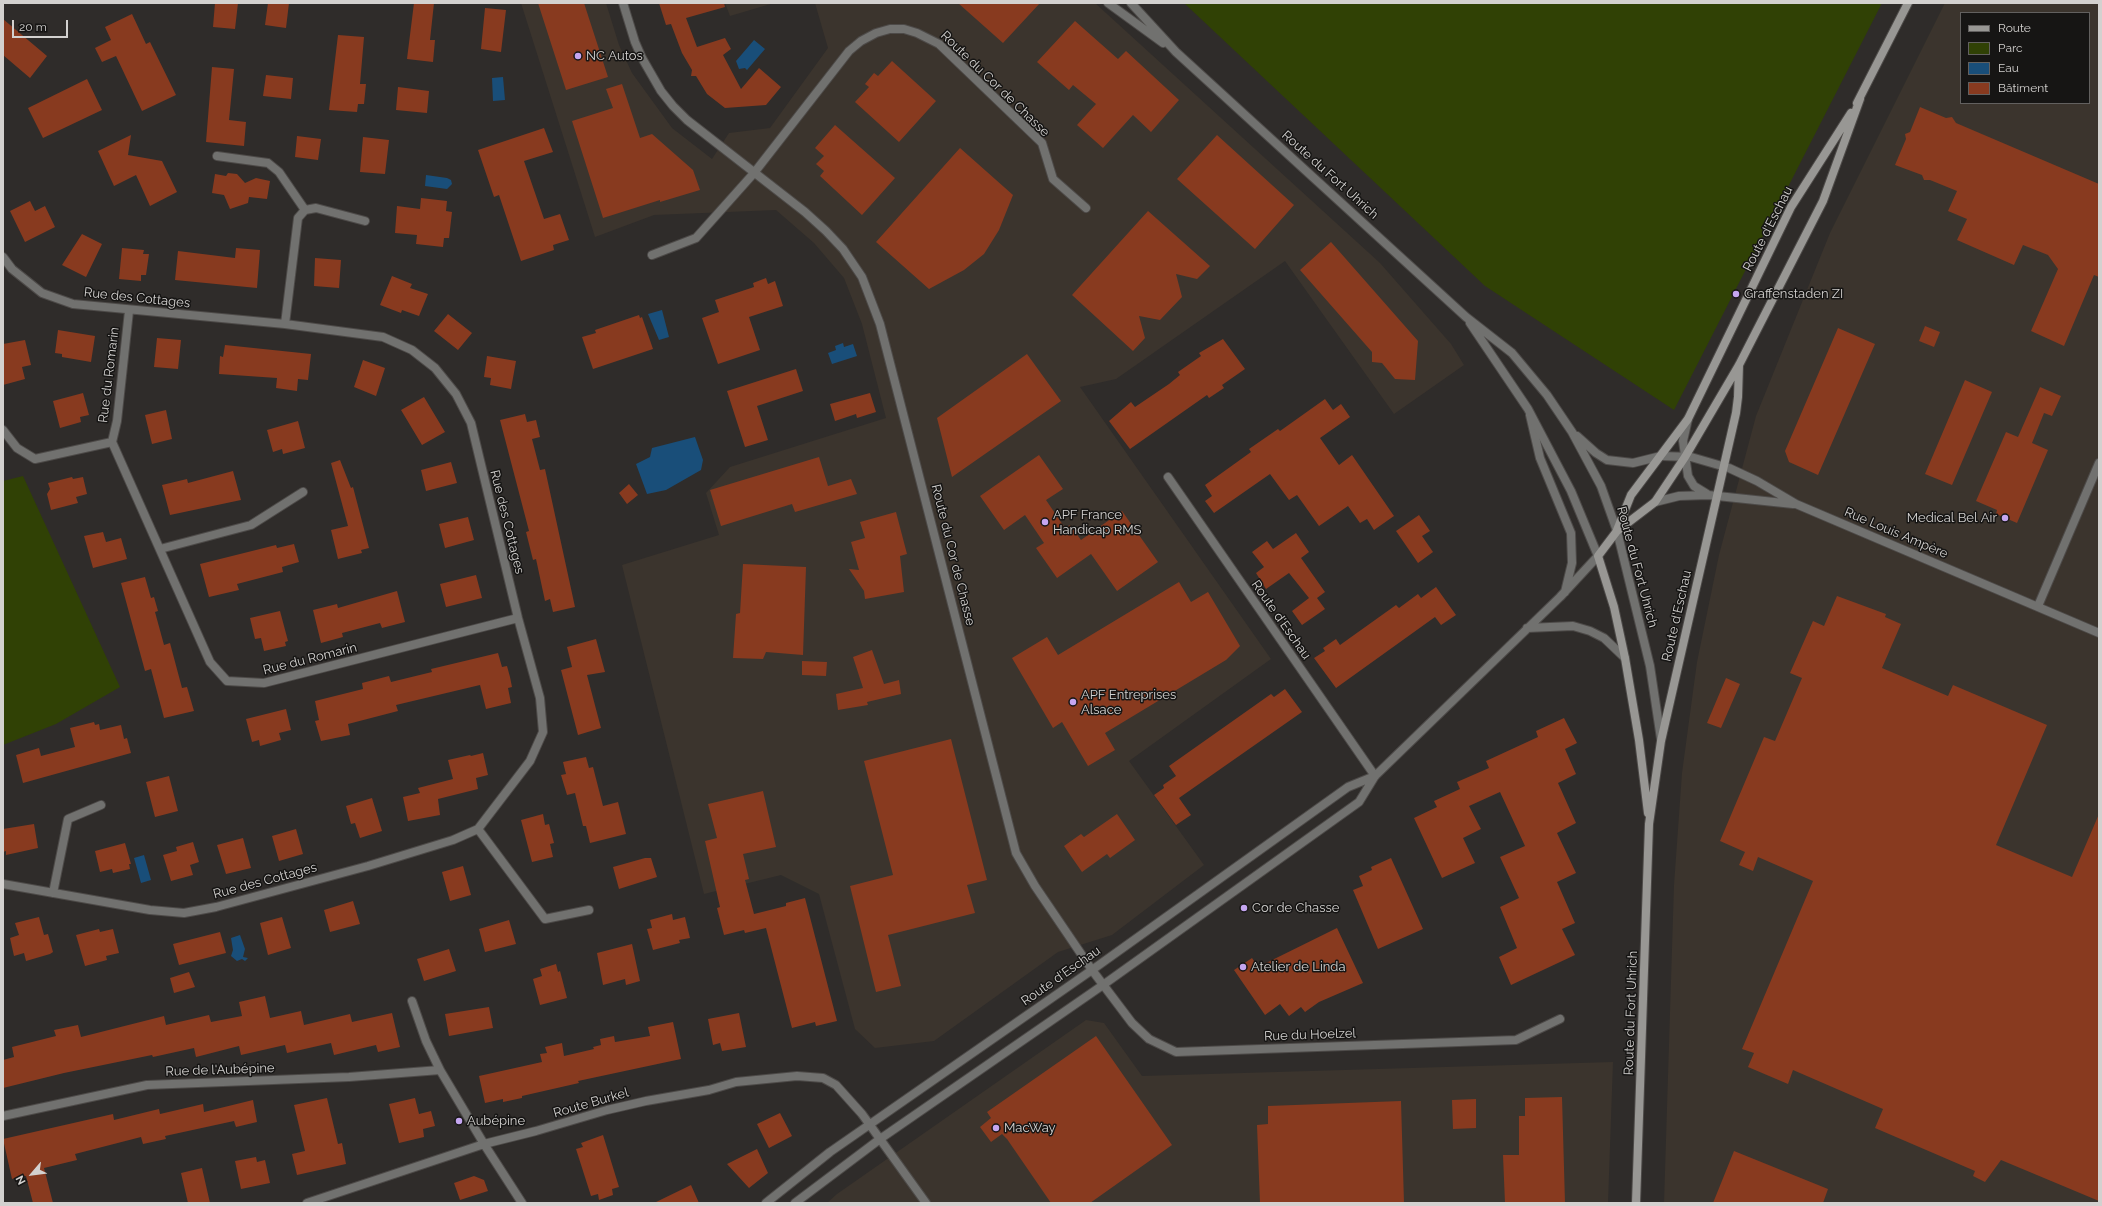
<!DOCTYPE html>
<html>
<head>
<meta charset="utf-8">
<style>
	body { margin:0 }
	#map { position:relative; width:2102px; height:1206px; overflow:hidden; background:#2f2c2a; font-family:Raleway,sans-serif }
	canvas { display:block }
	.frame { position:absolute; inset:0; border:4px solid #d3d1cf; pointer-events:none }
	.legend { position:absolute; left:1960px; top:12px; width:130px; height:92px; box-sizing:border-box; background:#161514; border:1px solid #62605f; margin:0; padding:5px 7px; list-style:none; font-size:12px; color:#d3d1cf }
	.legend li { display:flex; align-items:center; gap:8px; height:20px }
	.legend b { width:20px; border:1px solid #62605f }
	.north { position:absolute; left:12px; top:1154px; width:40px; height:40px; -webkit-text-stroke:3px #161514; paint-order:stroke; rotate:242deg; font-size:11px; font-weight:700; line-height:16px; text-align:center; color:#d3d1cf }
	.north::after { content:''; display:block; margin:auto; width:14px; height:18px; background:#d3d1cf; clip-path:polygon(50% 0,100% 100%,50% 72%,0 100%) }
	.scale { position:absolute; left:12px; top:20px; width:56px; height:18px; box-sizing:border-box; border:2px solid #d3d1cf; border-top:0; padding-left:5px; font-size:12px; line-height:14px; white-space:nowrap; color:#d3d1cf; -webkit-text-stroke:3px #161514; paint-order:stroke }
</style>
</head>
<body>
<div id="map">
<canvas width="2102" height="1206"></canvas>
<div class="frame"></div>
<ul class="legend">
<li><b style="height:5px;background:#989794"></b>Route</li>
<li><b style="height:11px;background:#304105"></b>Parc</li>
<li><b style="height:11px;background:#194e79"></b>Eau</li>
<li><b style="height:11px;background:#883a1f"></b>Bâtiment</li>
</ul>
<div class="north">N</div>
<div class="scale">20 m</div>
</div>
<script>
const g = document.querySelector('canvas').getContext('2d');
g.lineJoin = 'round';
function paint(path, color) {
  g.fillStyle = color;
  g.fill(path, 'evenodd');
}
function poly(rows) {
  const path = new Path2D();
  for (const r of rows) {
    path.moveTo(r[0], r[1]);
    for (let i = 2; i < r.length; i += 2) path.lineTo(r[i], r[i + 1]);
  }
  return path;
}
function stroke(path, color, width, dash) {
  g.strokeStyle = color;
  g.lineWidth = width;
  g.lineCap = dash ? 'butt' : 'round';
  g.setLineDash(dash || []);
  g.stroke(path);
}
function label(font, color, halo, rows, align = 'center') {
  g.font = font + ' Raleway,sans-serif';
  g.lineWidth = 3;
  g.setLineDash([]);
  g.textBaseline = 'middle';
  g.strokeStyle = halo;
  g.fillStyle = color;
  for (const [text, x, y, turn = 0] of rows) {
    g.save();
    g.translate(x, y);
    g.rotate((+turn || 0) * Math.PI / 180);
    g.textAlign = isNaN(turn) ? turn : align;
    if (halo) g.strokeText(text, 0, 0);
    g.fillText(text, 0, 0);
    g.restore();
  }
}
const built = poly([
	[521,3,606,3,619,45,632,73,672,128,712,159,729,133,770,128,828,48,815,3,1095,3,1380,263,1451,344,1464,365,1394,414,1285,261,1116,379,1080,387,1271,659,1129,761,1204,865,1112,935,1058,952,934,1041,875,1048,855,1029,819,894,781,875,704,894,622,565,719,535,706,493,730,467,886,418,862,324,844,278,814,243,776,210,654,215,595,237],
	[725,3,774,3,730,16],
	[1945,3,2099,3,2099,1203,1664,1203,1674,885,1682,773,1697,662,1719,555,1756,416,1830,233],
	[1961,13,2089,13,2089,103,1961,103],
	[1086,1020,1104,1023,1142,1076,1613,1062,1608,1203,827,1203,837,1194]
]);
const green = poly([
	[1184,3,1882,3,1674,410,1485,286],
	[23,476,120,687,56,724,3,745,3,481]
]);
const water = poly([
	[754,40,765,49,747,70,745,68,739,69,736,61],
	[503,77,505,100,493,101,492,78],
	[426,175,447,178,451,180,452,184,447,189,425,186],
	[662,310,669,337,659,340,648,314],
	[843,343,844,347,853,344,857,356,832,364,828,353,836,350,835,346],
	[695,437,703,460,701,470,666,490,647,494,636,464,650,457,652,448],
	[144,855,151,880,141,883,134,858],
	[240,935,245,949,243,957,248,958,245,961,242,959,237,961,231,956,233,950,231,938]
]);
const building = poly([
	[215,3,238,3,235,29,213,27],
	[268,3,289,3,286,28,265,25],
	[414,3,434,3,430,40,435,40,433,62,407,59],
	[538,3,584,3,608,77,566,90],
	[659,3,724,3,725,7,686,18,697,47,725,38,731,49,723,55,741,89,759,68,781,87,766,105,725,108,707,94,696,76,691,76,692,70,682,53,671,24,666,25],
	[958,3,1040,3,1003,43],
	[485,8,506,10,501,52,481,49],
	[132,14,146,44,150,42,176,95,142,111,116,56,102,62,95,48,111,40,105,27],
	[3,19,47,56,30,78,3,55],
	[1075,21,1118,59,1126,51,1179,100,1151,132,1133,115,1103,148,1077,125,1096,104,1073,85,1069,90,1037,62],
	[338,35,364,37,360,84,366,84,364,104,358,104,357,112,329,110],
	[892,61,936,101,899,142,855,102,869,87,865,84,874,73,878,76],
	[212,67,234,69,229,120,246,122,244,146,206,142],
	[266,75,293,78,291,99,263,96],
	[87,79,102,110,43,138,28,108],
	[622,84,640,138,652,134,693,170,700,190,660,202,660,200,603,218,572,121,613,108,606,89],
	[398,87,429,91,427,113,396,110],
	[1920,107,1946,118,1952,117,1956,123,2099,184,2099,277,2094,275,2064,346,2031,331,2058,269,2048,255,2023,245,2014,265,1957,240,1967,219,1948,211,1957,191,1930,180,1924,180,1922,175,1895,165,1906,139,1905,134,1910,132],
	[835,125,895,178,862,215,820,176,824,171,816,164,824,156,815,148],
	[544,128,553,152,524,161,544,219,560,214,569,240,553,245,554,250,521,261,499,195,494,197,478,150],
	[131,135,128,155,162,161,177,192,150,206,136,175,114,186,98,151],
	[1217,135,1294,205,1255,249,1177,179],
	[297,136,321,139,318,160,295,157],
	[363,137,389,140,385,174,360,172],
	[960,148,1013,195,999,230,984,254,964,270,929,289,876,242],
	[228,173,237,174,245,183,256,178,270,181,267,199,249,197,248,203,230,209,224,195,212,193,215,174,226,176],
	[421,198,447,201,446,211,452,212,449,238,444,238,443,247,416,244,417,235,395,233,397,206,420,209],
	[30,201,35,211,45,206,55,227,25,242,10,211],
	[1148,211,1210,266,1197,279,1176,274,1182,297,1160,320,1139,316,1145,338,1133,351,1072,295],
	[82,234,102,244,86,277,62,265],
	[1331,242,1418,341,1415,380,1395,379,1382,363,1372,362,1372,352,1300,270],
	[122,248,144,250,143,254,149,254,146,275,141,275,141,281,119,279],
	[236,248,260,250,257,288,175,280,178,251,235,258],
	[315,258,341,260,339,288,314,286],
	[392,276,412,284,410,288,428,294,419,316,402,310,401,313,380,305],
	[766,278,768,284,775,281,783,306,749,317,760,350,718,364,702,318,719,312,715,300,754,287,753,283],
	[448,314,472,333,458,350,434,331],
	[639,315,640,318,642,317,653,349,593,369,582,337,596,333,595,330],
	[1925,326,1940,332,1934,347,1919,341],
	[1838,328,1875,344,1818,475,1789,462,1785,451],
	[58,330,95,336,91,362,62,357,62,354,55,353],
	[157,338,181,340,178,369,154,367],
	[1223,339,1245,369,1222,385,1224,388,1209,398,1207,395,1130,449,1109,421,1131,402,1135,407,1169,384,1180,375,1178,372,1201,356,1199,353],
	[25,340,31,365,22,367,25,379,3,385,3,344],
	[225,345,311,354,308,380,298,379,297,391,276,388,277,378,219,374,220,356,223,357],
	[1027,354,1061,401,952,477,937,418],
	[487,356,516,361,511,389,490,385,491,378,484,377],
	[363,360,385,368,376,396,354,387],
	[796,369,803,391,757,406,768,440,745,447,727,391],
	[1965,380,1992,392,1952,485,1925,474],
	[2040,387,2061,396,2052,416,2044,413,2032,443,2048,450,2017,523,1996,514,1997,510,1976,501,2006,432,2018,437],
	[83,393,89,415,80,417,81,422,60,428,53,401],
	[870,393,876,412,857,418,856,414,835,421,830,404],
	[424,397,445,432,422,445,401,410],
	[1325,399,1333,410,1341,404,1350,417,1320,438,1339,465,1352,455,1394,516,1374,530,1367,519,1360,523,1348,506,1319,526,1297,495,1289,500,1270,474,1214,513,1205,501,1212,496,1205,485,1251,452,1249,449,1278,429,1280,431],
	[166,410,172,439,152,444,145,415],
	[525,414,527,422,536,420,540,437,532,439,540,470,545,469,575,607,553,612,550,599,545,601,536,559,533,560,526,532,529,531,500,420],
	[298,421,305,448,283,454,282,449,273,452,267,430],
	[1039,455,1063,489,1046,500,1065,528,1070,525,1081,540,1122,511,1158,562,1117,591,1091,554,1057,578,1036,548,1044,543,1025,515,1004,530,980,496],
	[819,457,828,486,851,479,857,494,795,512,792,504,721,526,710,490],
	[340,460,351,488,353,487,369,548,361,550,362,553,338,559,331,530,348,526,331,463],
	[451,462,457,483,426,491,421,470],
	[233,471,241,500,170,515,162,485,187,479,188,483],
	[72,477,73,479,83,477,87,494,76,497,78,503,51,510,47,494,50,489,48,483],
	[629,484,638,495,627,504,619,493],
	[896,512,907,554,900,556,904,592,865,599,864,591,849,569,859,570,851,542,865,538,860,522],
	[1419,515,1430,531,1422,536,1433,552,1418,563,1396,531],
	[468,517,474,540,445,548,439,524],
	[103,532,106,542,121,538,127,559,93,568,84,536],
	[1296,533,1309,552,1301,558,1325,592,1317,598,1325,609,1302,625,1292,611,1309,598,1289,573,1266,589,1256,573,1264,567,1252,552,1267,541,1273,549],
	[294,544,299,562,282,567,283,572,237,584,239,590,209,597,200,564,276,545,277,548],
	[743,564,806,567,803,655,766,652,763,659,733,658,736,614,740,613],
	[476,575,482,598,446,607,440,584],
	[145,577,151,598,154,597,158,611,155,612,164,645,170,643,182,688,187,687,194,711,164,718,151,669,145,671,121,583],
	[1179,582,1191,602,1208,592,1240,646,1226,660,1105,733,1115,750,1088,766,1062,722,1053,728,1012,658,1047,637,1058,655],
	[1436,587,1456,615,1441,625,1435,617,1336,688,1314,658,1325,651,1323,648,1336,639,1340,645,1396,605,1399,608,1418,594,1421,598],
	[397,591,405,622,382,628,380,623,342,633,343,637,321,643,313,610,337,604,338,608],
	[1837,596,1886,614,1885,617,1901,624,1882,668,1948,696,1953,685,2047,725,1996,845,2072,877,2099,814,2099,1201,2001,1160,1985,1182,1973,1176,1975,1171,1875,1128,1883,1109,1793,1070,1788,1084,1748,1067,1754,1053,1742,1049,1813,881,1758,857,1753,871,1739,865,1745,852,1720,841,1764,737,1775,741,1802,678,1790,673,1813,621,1824,626],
	[280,611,288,641,285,642,286,646,264,651,261,638,255,639,250,618],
	[596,639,605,672,587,675,601,728,578,735,561,670,572,667,567,647],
	[872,650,884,684,899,680,901,694,867,702,868,705,838,710,836,694,863,688,853,657],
	[498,653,502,667,507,666,510,677,512,687,508,688,511,703,486,709,480,685,396,705,398,711,348,724,350,735,321,741,315,721,319,720,315,701,363,689,362,683,389,676,391,682,432,672,431,669],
	[802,661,827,662,826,676,802,675],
	[1726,678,1740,684,1721,728,1707,723],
	[1285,689,1302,712,1179,798,1191,815,1176,825,1154,795,1164,788,1163,785,1176,776,1169,766,1271,694,1274,697],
	[286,709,291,730,279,733,281,740,260,746,259,740,252,742,246,719],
	[1564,718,1577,743,1565,749,1576,774,1558,783,1576,823,1557,833,1576,873,1557,882,1575,923,1562,929,1575,955,1511,985,1499,957,1517,948,1500,907,1519,898,1500,857,1525,846,1500,792,1469,806,1481,829,1463,838,1475,863,1442,878,1414,818,1437,807,1434,801,1460,789,1457,782,1489,768,1486,761,1538,737,1536,731],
	[94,722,95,725,99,724,100,730,121,725,124,739,127,738,131,753,23,783,16,755,39,748,41,756,75,747,70,728],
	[951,739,987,880,967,885,975,913,888,935,901,986,876,992,850,886,893,875,864,761],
	[483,753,488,775,476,778,478,789,438,799,440,815,408,821,403,797,420,793,418,788,453,779,448,760,470,755,471,756],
	[586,757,589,768,593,767,603,806,618,802,626,834,590,843,586,826,583,826,575,793,567,795,561,775,566,774,563,762],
	[169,776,178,811,155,817,146,782],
	[763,791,776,847,743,854,749,879,745,880,754,914,786,906,786,903,805,898,837,1021,816,1026,815,1022,792,1028,766,928,745,933,744,930,724,935,717,908,720,907,705,841,717,838,708,804],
	[372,798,382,831,360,838,355,823,351,824,346,806],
	[543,814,545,825,549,824,554,843,550,844,553,857,532,862,521,820],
	[1117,814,1135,840,1110,858,1107,854,1082,872,1064,846,1081,834,1084,837],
	[34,824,38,848,6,855,6,851,3,852,3,829],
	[296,829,303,854,279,861,272,836],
	[243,838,251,868,226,874,217,845],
	[193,842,199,862,190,865,193,875,171,881,163,855,177,851,176,847],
	[125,843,131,864,129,864,130,869,113,873,112,869,100,872,95,851],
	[645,858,651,858,657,877,619,889,613,867],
	[1391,858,1423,929,1378,949,1353,890,1363,886,1359,876,1372,870,1371,867],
	[463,866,471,895,450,901,442,872],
	[353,901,360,924,330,932,324,910],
	[672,914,673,920,685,917,690,938,679,940,680,943,653,950,647,929,652,928,650,920],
	[39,917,44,935,48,934,53,952,50,954,26,961,24,953,14,956,10,938,19,935,15,923],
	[282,917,291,948,268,955,260,923],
	[509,920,516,944,485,952,479,929],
	[1337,928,1363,983,1319,1002,1305,1012,1301,1007,1289,1016,1280,1004,1265,1015,1234,970,1252,958,1258,967],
	[99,929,100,932,113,929,119,953,106,956,107,960,85,966,76,935],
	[220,932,226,953,179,965,173,944],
	[632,944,640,981,626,985,625,979,603,985,597,953],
	[449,949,456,971,424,981,417,959],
	[556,964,558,972,560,971,567,998,540,1005,533,979,542,976,540,969],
	[189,972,195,987,174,993,170,978],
	[265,996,270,1018,301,1011,304,1025,350,1014,352,1022,392,1013,400,1047,378,1052,376,1045,334,1055,331,1043,287,1053,285,1045,241,1055,239,1046,196,1057,194,1048,153,1057,152,1055,64,1073,3,1088,3,1060,14,1057,12,1047,56,1036,54,1030,78,1025,81,1037,164,1016,166,1025,209,1015,211,1022,242,1016,239,1002],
	[489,1007,493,1028,449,1036,445,1014],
	[739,1013,746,1047,722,1051,720,1043,713,1045,708,1019],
	[673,1022,681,1059,578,1081,579,1083,522,1096,522,1098,503,1102,503,1099,485,1103,479,1076,542,1062,540,1054,547,1053,545,1047,562,1043,564,1056,594,1049,593,1047,601,1045,600,1039,614,1036,615,1042,650,1036,648,1027],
	[1096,1036,1172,1145,1090,1203,1051,1203,1007,1139,1002,1134,991,1142,980,1127,991,1118,987,1112],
	[1562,1097,1565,1203,1505,1203,1503,1155,1519,1155,1519,1116,1525,1116,1525,1098],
	[327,1098,338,1144,342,1143,346,1164,297,1175,292,1154,305,1151,294,1105],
	[415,1098,419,1114,431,1111,435,1126,423,1129,424,1137,399,1143,389,1104],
	[1476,1099,1476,1128,1453,1129,1452,1100],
	[253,1100,257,1122,236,1127,234,1121,165,1136,166,1139,143,1144,141,1137,75,1154,77,1160,44,1168,53,1203,33,1203,26,1176,12,1179,3,1139,113,1114,114,1120,159,1109,160,1114,203,1104,204,1112],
	[1401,1101,1404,1203,1260,1203,1257,1125,1268,1124,1268,1106],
	[780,1113,792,1136,769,1148,757,1124],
	[603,1135,619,1187,612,1189,613,1195,599,1200,598,1194,591,1196,576,1149,583,1147,581,1143],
	[757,1149,768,1173,749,1188,727,1164],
	[1734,1151,1828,1189,1823,1203,1713,1203],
	[256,1157,257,1162,265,1160,270,1183,241,1189,235,1161],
	[202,1168,210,1203,188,1203,181,1173],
	[474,1176,484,1180,488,1191,460,1200,454,1183],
	[691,1185,699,1203,654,1203]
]);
const minor = poly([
	[623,3,635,42,642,58,661,91,673,106,687,120,805,212,826,231,843,249,862,277,880,324,1016,853,1035,886,1092,970,1132,1023,1149,1039,1176,1052,1516,1040,1560,1019],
	[217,156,268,163,279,172,305,210],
	[652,255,696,238,754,173,849,51,861,41,876,33,890,29,904,29,917,33,939,44,1042,143,1053,179,1086,208],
	[3,257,12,269,42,293,73,304,285,324,383,337,412,350,435,368,456,394,471,423,518,618,540,698,543,732,530,761,478,829,453,840,368,866,216,907,184,913,150,910,3,884],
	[129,311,117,421,112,442,210,662,227,681,264,683,518,618],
	[285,324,298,218,305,210,316,208,365,221],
	[1530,415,1540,458,1571,533,1572,563,1565,592],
	[1688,419,1683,441,1688,476,1694,486,1707,494],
	[3,430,17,448,35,459,112,442],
	[1661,456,1691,457,1729,468,1757,481,1796,504,2099,633],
	[1168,477,1375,776],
	[1655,502,1679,496,1708,495,1793,504],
	[160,549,251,525,303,492],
	[2038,606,2099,463],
	[1527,628,1573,626,1590,631,1604,638,1625,658],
	[478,829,545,919,589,910],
	[53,893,68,819,101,805],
	[412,1001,426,1041,440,1070],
	[3,1116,147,1085,349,1077,440,1070,484,1144,522,1203],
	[307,1203,484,1144,536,1131,607,1110,646,1101,709,1090,736,1082,797,1076,823,1078,836,1085,862,1114,926,1203],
	[766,1203,830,1152,1092,970,1348,787,1375,776],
	[795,1203,880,1139,1103,985,1359,802,1375,776,1560,597,1598,556]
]);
const tertiary = poly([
	[1108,3,1163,43],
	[1131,3,1176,52,1466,317,1512,353,1547,395,1572,432,1601,486,1617,531,1650,666,1661,739],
	[1470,323,1528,409,1571,491,1598,556],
	[1577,436,1596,453,1607,460,1633,463,1661,456]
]);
const secondary = poly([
	[1857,103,1908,3],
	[1617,530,1631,495,1688,419,1791,207,1851,113],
	[1648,813,1639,740,1625,658,1614,607,1598,556,1617,531,1655,502,1685,457,1739,365,1823,201,1860,99],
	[1636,1203,1649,824,1661,741,1736,413,1738,397,1739,365]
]);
const markers = [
	[578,56,4,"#c5a6f0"],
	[1736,294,4,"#c5a6f0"],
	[2005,518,4,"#c5a6f0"],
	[1045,522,4,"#c5a6f0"],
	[1073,702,4,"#c5a6f0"],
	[1244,908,4,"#c5a6f0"],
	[1243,967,4,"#c5a6f0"],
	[459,1121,4,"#c5a6f0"],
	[996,1128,4,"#c5a6f0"]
];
const poiNames = [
	["NC Autos",586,56],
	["Graffenstaden ZI",1744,294],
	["APF France",1053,515],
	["Handicap RMS",1053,530],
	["Medical Bel Air",1997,518,"right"],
	["APF Entreprises",1081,695],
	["Alsace",1081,710],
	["Cor de Chasse",1252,908],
	["Atelier de Linda",1251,967],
	["Aubépine",467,1121],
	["MacWay",1004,1128]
];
const streetNames = [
	["Route du Cor de Chasse",995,84,44],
	["Route du Fort Uhrich",1330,175,42],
	["Route d'Eschau",1768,229,-63],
	["Rue des Cottages",137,298,6],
	["Rue du Romarin",109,375,-83],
	["Rue des Cottages",507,522,76],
	["Rue Louis Ampère",1896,533,23],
	["Route du Cor de Chasse",953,555,76],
	["Route du Fort Uhrich",1637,567,75],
	["Route d'Eschau",1677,616,-77],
	["Route d'Eschau",1281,620,55],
	["Rue du Romarin",310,659,-14],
	["Rue des Cottages",265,881,-15],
	["Route d'Eschau",1061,976,-35],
	["Route du Fort Uhrich",1631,1013,-88],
	["Rue du Hoelzel",1310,1035,-2],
	["Rue de l'Aubépine",220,1070,-2],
	["Route Burkel",591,1103,-16]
];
paint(built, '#3b342d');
paint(green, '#304105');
paint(water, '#194e79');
paint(building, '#883a1f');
stroke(minor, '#4d4a48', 10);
stroke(tertiary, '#4d4a48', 10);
stroke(secondary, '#4d4a48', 10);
stroke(minor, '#71716f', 8);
stroke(tertiary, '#71716f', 8);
stroke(secondary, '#989794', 8);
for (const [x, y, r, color] of markers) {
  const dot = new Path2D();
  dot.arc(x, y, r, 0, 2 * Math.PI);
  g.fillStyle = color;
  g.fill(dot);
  stroke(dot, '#161514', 1.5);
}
label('13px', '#d3d1cf', '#161514', poiNames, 'left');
label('13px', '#d3d1cf', '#161514', streetNames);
</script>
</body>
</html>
